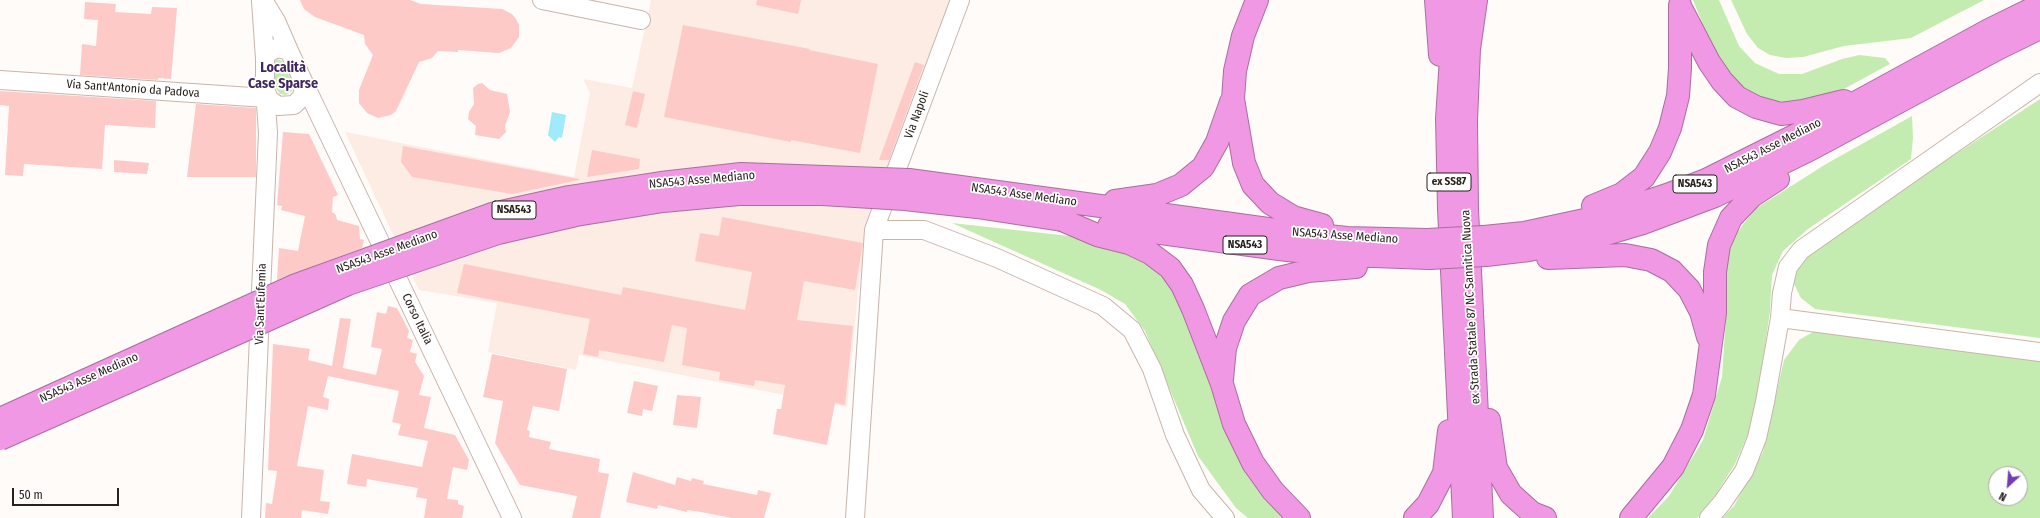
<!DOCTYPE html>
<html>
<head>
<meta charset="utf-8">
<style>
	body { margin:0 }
	#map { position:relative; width:2040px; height:518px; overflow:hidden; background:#fffbf8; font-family:"Fira Sans Condensed",sans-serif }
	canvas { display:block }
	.north { position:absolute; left:1988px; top:466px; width:40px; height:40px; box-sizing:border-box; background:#fff; border:1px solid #a9a6a5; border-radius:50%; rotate:206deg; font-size:11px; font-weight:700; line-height:16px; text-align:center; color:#28211d }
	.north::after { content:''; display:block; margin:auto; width:14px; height:18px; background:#723cb3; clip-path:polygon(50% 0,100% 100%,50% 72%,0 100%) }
	.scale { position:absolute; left:12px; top:488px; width:107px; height:18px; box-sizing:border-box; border:2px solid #28211d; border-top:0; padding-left:5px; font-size:12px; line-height:14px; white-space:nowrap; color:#28211d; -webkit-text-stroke:3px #fff; paint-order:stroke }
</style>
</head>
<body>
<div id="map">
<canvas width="2040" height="518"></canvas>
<div class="north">N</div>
<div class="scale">50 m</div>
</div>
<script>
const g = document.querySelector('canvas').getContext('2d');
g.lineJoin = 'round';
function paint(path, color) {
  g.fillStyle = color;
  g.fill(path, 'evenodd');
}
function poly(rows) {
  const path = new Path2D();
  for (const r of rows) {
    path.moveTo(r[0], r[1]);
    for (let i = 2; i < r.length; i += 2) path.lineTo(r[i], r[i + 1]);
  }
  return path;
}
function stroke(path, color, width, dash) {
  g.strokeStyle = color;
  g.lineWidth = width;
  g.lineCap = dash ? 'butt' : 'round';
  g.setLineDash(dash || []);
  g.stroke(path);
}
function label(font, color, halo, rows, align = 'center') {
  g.font = font + ' "Fira Sans Condensed",sans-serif';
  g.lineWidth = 3.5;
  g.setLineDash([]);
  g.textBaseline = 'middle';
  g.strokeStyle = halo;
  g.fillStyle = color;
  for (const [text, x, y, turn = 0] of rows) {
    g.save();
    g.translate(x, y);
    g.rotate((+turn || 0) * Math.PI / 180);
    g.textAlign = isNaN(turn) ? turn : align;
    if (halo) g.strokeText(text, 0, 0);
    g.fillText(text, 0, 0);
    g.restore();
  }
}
const built = poly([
	[651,0,953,0,868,226,858,292,847,407,579,355,576,370,488,352,497,303,419,290,345,132,574,177,590,93,583,79,632,88]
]);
const green = poly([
	[1693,0,1719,0,1739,46,1755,63,1779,74,1802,74,1842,59,1859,55,1885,58,1890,64,1840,91,1822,98,1782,104,1767,101,1735,84,1711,45],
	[1731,0,1984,0,1911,38,1844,46,1803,57,1786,58,1770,55,1758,48,1747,34],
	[277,59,282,61,293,84,292,91,286,95,280,94,275,87,274,62],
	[2040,99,2040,338,1815,309,1801,298,1791,278,1799,263,1815,246],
	[1912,116,1913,138,1911,159,1808,229,1783,251,1772,275,1770,311,1755,417,1735,464,1707,508,1697,518,1648,518,1669,496,1703,440,1722,377,1726,315,1726,260,1733,238,1755,209,1826,164],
	[952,223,1097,239,1165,270,1286,518,1248,518,1236,508,1198,456,1145,331,1125,304,1101,290],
	[1831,331,2040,357,2040,518,1722,518,1734,506,1763,452,1784,360,1799,340,1813,332],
	[1996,474,2020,474,2020,498,1996,498]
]);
const water = poly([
	[552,112,566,115,562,138,559,137,555,142,548,135]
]);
const building = poly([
	[300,0,410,0,421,4,502,9,512,14,516,19,519,25,519,37,511,48,499,53,458,50,458,52,438,51,432,58,419,62,396,111,391,115,378,118,367,113,359,103,359,90,373,55,365,44,364,35,315,17,304,9],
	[757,0,801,0,798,14,756,5],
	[85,2,116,4,115,12,151,14,152,7,177,8,171,79,158,78,158,80,80,75,82,44,96,46,98,20,84,19],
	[683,25,810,49,809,50,878,64,860,153,791,140,791,142,664,117],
	[915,62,924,65,889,160,879,160],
	[482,83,490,90,507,94,510,112,505,126,506,132,499,139,475,135,476,126,468,119,469,112,474,104,473,88,478,84],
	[0,91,156,101,155,128,105,125,102,169,24,164,23,176,5,175,9,106,0,105],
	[633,91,645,94,637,128,625,125],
	[196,104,256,108,256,177,187,177],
	[283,132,309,134,338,195,333,197,332,212,336,215,337,220,359,226,360,239,364,240,362,248,277,280,279,248,298,251,305,216,281,210,282,206,277,205],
	[403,146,579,179,579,180,512,194,412,177,401,162],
	[592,150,640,159,639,169,587,177],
	[114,160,149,163,147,174,114,172],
	[722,217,863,243,855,290,804,281,797,320,853,326,845,405,835,403,827,445,773,434,777,409,781,409,785,385,755,380,754,386,719,380,720,372,682,365,687,328,672,325,664,362,599,350,598,357,583,354,590,319,457,293,464,264,621,295,623,287,745,310,752,272,695,261,700,233,719,236],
	[388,306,397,308,409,331,407,338,413,340,410,352,417,354,415,362,424,376,419,395,431,397,424,428,455,435,469,460,467,470,453,467,447,499,458,500,458,504,464,506,462,518,424,518,427,499,416,497,418,488,367,479,366,487,347,484,352,454,422,467,428,441,398,435,401,424,392,422,399,391,328,376,323,397,329,399,328,410,308,406,297,466,324,470,320,501,330,502,328,514,302,510,301,518,265,518,266,503,272,504,277,471,268,470,273,344,310,349,308,360,332,366,340,318,351,319,343,368,376,375,382,349,371,347,377,312,386,314],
	[492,354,567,369,559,411,533,406,527,430,530,431,529,437,551,442,549,449,600,459,598,472,609,474,600,518,572,518,577,496,520,485,495,443,503,401,483,397],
	[634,381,658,386,652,411,643,409,642,416,627,413],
	[677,395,701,397,697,428,673,425],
	[633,472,675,485,677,477,691,481,692,478,704,481,703,484,757,495,758,490,771,493,764,518,732,518,701,512,687,510,687,512,658,505,657,509,626,502]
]);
const minor = poly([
	[263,0,276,21,290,53],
	[542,0,641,20],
	[261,1,265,59],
	[0,80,266,98],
	[304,83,512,518],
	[874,230,924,230,997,258,1103,306,1132,330,1152,369,1175,435,1201,490,1225,518],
	[1780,318,2040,352],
	[251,518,268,133,265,90,265,59,267,54,276,48,286,50,290,53,304,83,303,93,301,98,294,105,278,106,269,99,265,90],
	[855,518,874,230,960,0],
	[1709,518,1722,503,1744,471,1757,438,1765,402,1780,318,1782,293,1788,267,1801,250,2040,83]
]);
const highway = poly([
	[1257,0,1243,36,1235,71,1233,99,1244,163,1253,185,1270,203,1293,217,1322,225],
	[1436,0,1440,55],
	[1458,0,1452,42,1447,119,1449,209,1464,518],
	[1476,0,1469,49,1466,121,1467,209,1482,518],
	[1682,10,1709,62,1722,81,1737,97,1756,107,1781,114,1803,111,1844,101],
	[1064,201,1290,232,1347,238,1427,240],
	[1115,201,1157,195,1181,185,1203,167,1217,142,1231,102],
	[1593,206,1622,194,1644,177,1660,152,1670,128,1678,96,1680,68,1680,5],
	[1062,220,1097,235,1129,243,1150,253,1170,268,1182,285,1193,309,1222,384,1234,424,1253,463,1273,491,1299,518],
	[1109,226,1287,250,1346,255,1429,258],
	[1484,237,1524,233,1603,216,1667,195,1706,180,1800,133,1989,30,2040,5],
	[1486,255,1529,250,1606,234,1643,223,1715,196,1811,149,1999,48,2040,28],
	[1548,258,1625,255,1651,260,1672,271,1689,289,1701,312,1708,337],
	[1222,379,1225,348,1234,321,1250,295,1279,278,1308,271,1356,267],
	[1489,420,1496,468,1511,494,1532,513,1545,518],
	[1415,518,1428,504,1444,473,1449,431],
	[1631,518,1673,467,1692,430,1704,395,1715,313,1715,272,1719,245,1731,218,1752,196,1778,179]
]);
const highwayBridge = poly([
	[1427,240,1484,237],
	[1429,258,1486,255],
	[0,419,296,285,492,214,569,197,661,183,741,174,909,180,1064,201],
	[0,439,348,284,498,233,576,215,663,201,739,194,822,194,905,199,977,207,1062,220]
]);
const shields = [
	[1449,182,44],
	[1695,184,44],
	[514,210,44],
	[1245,245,44]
];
const shieldNames = [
	["ex SS87",1449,182],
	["NSA543",1695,184],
	["NSA543",514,210],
	["NSA543",1245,245]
];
const streetNames = [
	["Via Sant'Antonio da Padova",133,89,4],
	["Via Napoli",917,115,-70],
	["NSA543 Asse Mediano",1773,146,-27],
	["NSA543 Asse Mediano",702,180,-5],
	["NSA543 Asse Mediano",1024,195,8],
	["NSA543 Asse Mediano",1345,236,4],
	["NSA543 Asse Mediano",387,252,-20],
	["Via Sant'Eufemia",261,304,-88],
	["ex Strada Statale 87 NC Sannitica Nuova",1471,307,-93],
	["Corso Italia",417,319,64],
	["NSA543 Asse Mediano",89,378,-24]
];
const quarterNames = [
	["Località",283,68],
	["Case Sparse",283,84]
];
paint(built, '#fcece3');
paint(green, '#c5ecb0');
paint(water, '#9feafb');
paint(building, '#fdcac8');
stroke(minor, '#c8b5ab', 20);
stroke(highway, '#aa6e9e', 24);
stroke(minor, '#fff', 18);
stroke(highway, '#f098e4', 22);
stroke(highwayBridge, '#aa6e9e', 24, []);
stroke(highwayBridge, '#f098e4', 22);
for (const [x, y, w] of shields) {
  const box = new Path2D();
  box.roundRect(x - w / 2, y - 9, w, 18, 3);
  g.fillStyle = '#fff';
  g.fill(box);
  stroke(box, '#28211d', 1);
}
label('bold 11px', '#28211d', null, shieldNames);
label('12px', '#28211d', '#fff', streetNames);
label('bold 14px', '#402761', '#fff', quarterNames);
</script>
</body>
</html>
